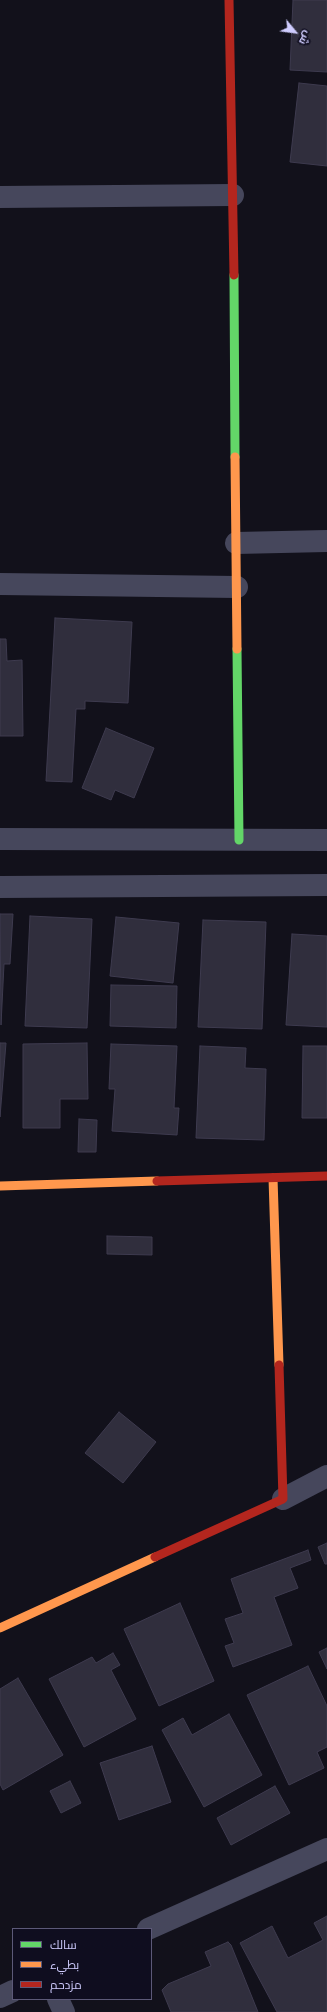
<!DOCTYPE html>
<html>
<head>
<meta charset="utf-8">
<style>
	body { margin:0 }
	#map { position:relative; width:327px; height:2012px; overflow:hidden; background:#12111b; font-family:"Noto Sans",Cairo,sans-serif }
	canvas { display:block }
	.legend { position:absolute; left:12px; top:1928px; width:140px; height:72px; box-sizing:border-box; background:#0f0d1f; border:1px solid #5c5978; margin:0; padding:5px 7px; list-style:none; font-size:12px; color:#cfccfe }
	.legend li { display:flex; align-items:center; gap:8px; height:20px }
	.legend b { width:20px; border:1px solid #5c5978 }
	.north { position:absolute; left:275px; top:12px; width:40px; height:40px; -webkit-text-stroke:3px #0f0d1f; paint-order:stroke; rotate:119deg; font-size:11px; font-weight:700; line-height:16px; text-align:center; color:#cfccfe }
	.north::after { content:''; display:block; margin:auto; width:14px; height:18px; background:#cfccfe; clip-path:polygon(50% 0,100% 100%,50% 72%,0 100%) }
</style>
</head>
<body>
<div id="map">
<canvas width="327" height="2012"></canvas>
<ul class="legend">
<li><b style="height:5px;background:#63d668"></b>سالك</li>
<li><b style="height:5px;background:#ff974d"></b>بطيء</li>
<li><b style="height:5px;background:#b3261e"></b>مزدحم</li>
</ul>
<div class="north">ش</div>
</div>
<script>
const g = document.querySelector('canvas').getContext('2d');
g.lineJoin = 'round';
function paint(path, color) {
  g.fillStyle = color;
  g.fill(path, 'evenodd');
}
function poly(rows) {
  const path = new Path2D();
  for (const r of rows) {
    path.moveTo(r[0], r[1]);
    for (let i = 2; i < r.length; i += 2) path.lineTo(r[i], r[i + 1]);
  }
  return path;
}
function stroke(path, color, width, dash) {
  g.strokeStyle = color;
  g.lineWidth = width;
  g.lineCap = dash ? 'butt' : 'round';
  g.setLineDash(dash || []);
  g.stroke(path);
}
const building = poly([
	[293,0,327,0,327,72,290,70,293,0],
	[299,83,327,86,327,166,290,162,299,83],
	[55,618,132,622,128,703,85,701,85,709,76,709,72,782,46,781,55,618],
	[0,639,6,639,7,661,22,660,23,736,0,736,0,639],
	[106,728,154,748,134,798,115,790,111,800,82,788,106,728],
	[0,914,13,914,10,964,4,964,1,1025,0,914],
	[30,916,92,919,87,1028,25,1026,30,916],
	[116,917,179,923,173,983,110,976,116,917],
	[203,920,266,922,262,1029,198,1027,203,920],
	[292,934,327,936,327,1027,286,1025,292,934],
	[111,985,177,986,176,1028,110,1026,111,985],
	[0,1043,6,1043,0,1117,0,1043],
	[87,1043,88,1099,60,1099,60,1128,23,1128,23,1044,87,1043],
	[111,1044,177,1046,174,1108,179,1108,177,1135,112,1131,115,1089,109,1089,111,1044],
	[200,1046,246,1048,245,1068,266,1069,264,1140,196,1138,200,1046],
	[303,1046,327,1046,327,1118,302,1118,303,1046],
	[79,1119,97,1120,96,1152,78,1152,79,1119],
	[107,1236,152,1237,152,1255,107,1254,107,1236],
	[119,1412,156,1442,123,1483,85,1453,119,1412],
	[327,1543,327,1564,325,1564,318,1547,327,1543],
	[308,1550,311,1560,290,1568,298,1588,274,1597,292,1645,233,1667,225,1646,234,1643,225,1619,243,1613,231,1579,308,1550],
	[180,1603,214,1681,159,1706,124,1629,180,1603],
	[327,1648,327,1669,319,1652,327,1648],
	[113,1653,120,1665,111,1670,136,1719,84,1747,49,1679,92,1657,96,1663,113,1653],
	[308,1666,327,1706,327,1747,317,1752,324,1768,289,1785,247,1695,308,1666],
	[18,1678,63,1755,3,1790,0,1784,0,1689,18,1678],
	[229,1714,262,1775,204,1807,162,1730,183,1718,192,1735,229,1714],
	[152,1746,171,1802,119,1820,100,1763,152,1746],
	[70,1781,81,1803,61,1813,50,1791,70,1781],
	[275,1786,290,1813,231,1845,217,1818,275,1786],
	[327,1916,327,2012,277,2012,240,1943,272,1926,288,1958,323,1940,314,1923,327,1916],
	[228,1942,231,1945,258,2012,171,2012,162,1990,168,1984,211,1966,205,1952,228,1942]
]);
const street = poly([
	[0,197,233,195],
	[236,543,327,541],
	[0,584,237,587],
	[0,839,327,840],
	[0,887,327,885],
	[283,1499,327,1476],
	[148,1929,327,1849],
	[0,1997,13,1991],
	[58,1999,64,2012]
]);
const fast = poly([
	[234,275,235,457],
	[237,649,239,840]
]);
const slow = poly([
	[235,457,237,649],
	[273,1178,279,1365],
	[0,1186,157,1181],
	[0,1628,155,1557]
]);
const jam = poly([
	[229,0,234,275],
	[157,1181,327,1176],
	[155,1557,283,1499,279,1365]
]);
paint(building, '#302e3d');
stroke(building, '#3e3b4f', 1);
stroke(street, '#46475c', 22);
stroke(fast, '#63d668', 9);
stroke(slow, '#ff974d', 9);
stroke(jam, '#b3261e', 9);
</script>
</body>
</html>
